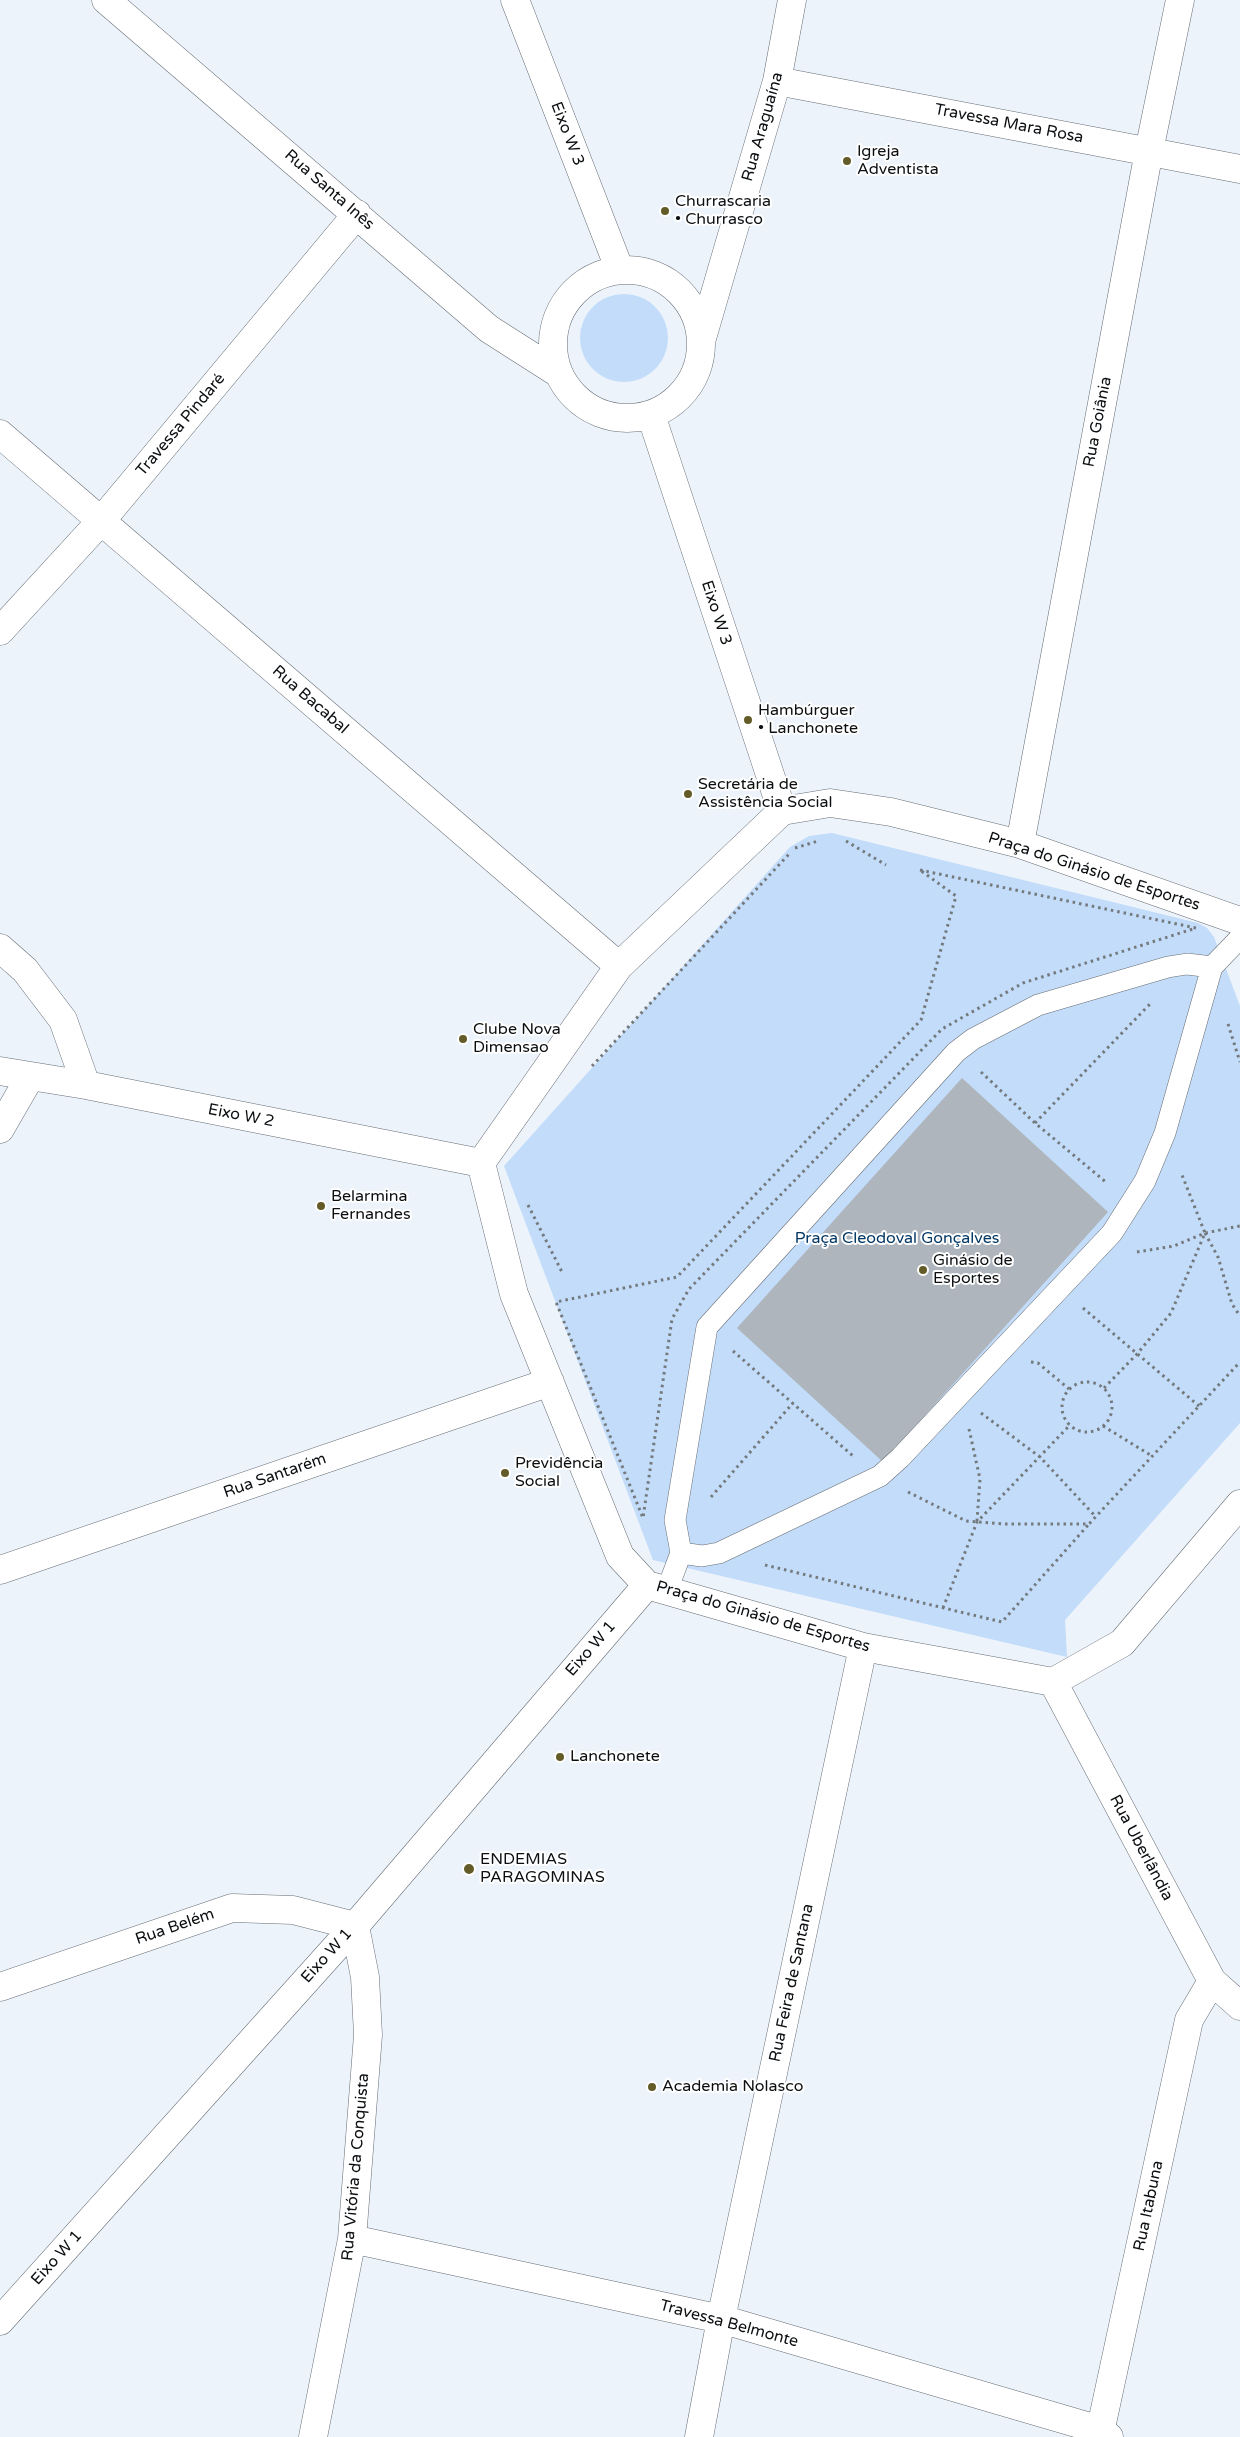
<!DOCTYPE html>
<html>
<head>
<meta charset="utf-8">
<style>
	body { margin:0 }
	canvas { display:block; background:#ecf3fb }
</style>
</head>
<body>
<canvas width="1240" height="2437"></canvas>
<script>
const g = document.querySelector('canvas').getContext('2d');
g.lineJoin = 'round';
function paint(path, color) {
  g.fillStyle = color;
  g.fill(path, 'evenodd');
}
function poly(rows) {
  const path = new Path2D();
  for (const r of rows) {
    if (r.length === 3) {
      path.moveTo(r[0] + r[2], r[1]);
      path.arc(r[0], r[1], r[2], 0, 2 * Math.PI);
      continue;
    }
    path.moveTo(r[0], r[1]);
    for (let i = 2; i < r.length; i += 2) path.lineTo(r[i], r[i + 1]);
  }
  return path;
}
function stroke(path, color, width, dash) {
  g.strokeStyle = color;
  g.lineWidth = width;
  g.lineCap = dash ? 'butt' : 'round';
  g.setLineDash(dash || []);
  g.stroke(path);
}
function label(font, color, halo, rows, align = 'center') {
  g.font = font + ' "Varela Round",sans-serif';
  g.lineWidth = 4;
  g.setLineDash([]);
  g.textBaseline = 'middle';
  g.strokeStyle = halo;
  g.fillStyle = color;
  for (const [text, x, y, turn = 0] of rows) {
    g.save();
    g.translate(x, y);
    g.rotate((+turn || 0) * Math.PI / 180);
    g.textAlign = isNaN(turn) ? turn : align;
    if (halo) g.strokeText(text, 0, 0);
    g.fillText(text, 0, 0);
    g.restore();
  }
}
const green = poly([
	[624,338,44],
	[832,833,1198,923,1207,928,1214,937,1240,1006,1240,1423,1065,1620,1067,1657,653,1560,504,1166,790,847,809,836]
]);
const building = poly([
	[962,1078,1108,1212,883,1462,737,1328]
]);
const path = poly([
	[846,841,886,865],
	[795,848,818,841],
	[920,870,1196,928,1023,983,942,1029,689,1289,672,1319,643,1518,556,1302,677,1277,921,1020,956,896,920,870],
	[1228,1024,1240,1062],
	[592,1066,791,852],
	[981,1072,1035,1123,1107,1183],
	[1035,1123,1150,1004],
	[528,1205,563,1274],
	[1205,1233,1218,1257,1232,1304,1240,1316],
	[1137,1252,1174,1246,1205,1233,1240,1226],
	[1083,1308,1199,1406],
	[733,1351,853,1456],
	[1031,1362,1038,1363,1069,1389],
	[1087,1407,25],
	[1104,1388,1137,1354,1171,1313,1205,1233,1182,1175],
	[981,1413,1040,1457,1096,1517],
	[1103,1426,1152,1456],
	[969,1429,980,1479,977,1521],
	[908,1492,966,1521,1005,1524,1089,1524,1240,1362],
	[711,1497,793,1403],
	[765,1565,1002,1622,1089,1524],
	[943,1608,977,1522,1069,1426]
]);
const lane = poly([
	[1212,967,1187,964,1168,967,1038,1005,973,1039,956,1052,707,1327,675,1520,681,1553,702,1556,719,1553,880,1476,900,1458,1112,1233,1145,1181,1165,1133,1212,967,1240,938],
	[667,1590,681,1553]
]);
const street = poly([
	[106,0,489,329,558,373],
	[515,0,619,268],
	[777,81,1240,169],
	[627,344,74],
	[702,338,777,81,792,0],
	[651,415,782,811],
	[0,434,619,966],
	[0,631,101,521,357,214],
	[1020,844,1149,151,1180,0],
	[1240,921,1020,844,891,812,830,803,782,811,619,966,481,1163,514,1294,620,1556,647,1585,863,1647,1053,1682,1122,1643,1240,1504],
	[0,948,25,970,63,1020,86,1085],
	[0,1071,86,1085,481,1163],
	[0,1129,30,1077],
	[0,1570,550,1382],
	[1053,1682,1212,1981,1240,2006],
	[0,1987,232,1908,293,1910,355,1926,365,1977,368,2035,352,2239,313,2437],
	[352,2239,721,2319,1100,2430,1109,2437],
	[0,2321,355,1926,647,1585],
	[699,2437,721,2319,863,1647],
	[1099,2437,1189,2020,1212,1981]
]);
const markers = [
	[847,161,5,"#635b28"],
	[665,211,5,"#635b28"],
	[748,720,5,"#635b28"],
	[688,794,5,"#635b28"],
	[463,1039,5,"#635b28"],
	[321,1206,5,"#635b28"],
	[923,1270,5,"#635b28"],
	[505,1473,5,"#635b28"],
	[560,1757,5,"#635b28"],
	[469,1869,6,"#635b28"],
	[652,2087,5,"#635b28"]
];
const streetNames = [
	["Travessa Mara Rosa",1009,124,11],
	["Rua Araguaína",763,127,-74],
	["Eixo W 3",567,134,69],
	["Rua Santa Inês",329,190,41],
	["Rua Goiânia",1098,422,-79],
	["Travessa Pindaré",181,425,-50],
	["Eixo W 3",716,613,72],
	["Rua Bacabal",310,700,41],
	["Praça do Ginásio de Esportes",1094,872,18],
	["Eixo W 2",241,1116,11],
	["Rua Santarém",275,1476,-19],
	["Praça do Ginásio de Esportes",763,1617,16],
	["Eixo W 1",591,1649,-49],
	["Rua Uberlândia",1141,1848,62],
	["Rua Belém",175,1927,-19],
	["Eixo W 1",327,1956,-48],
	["Rua Feira de Santana",792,1983,-78],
	["Rua Vitória da Conquista",356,2167,-85],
	["Rua Itabuna",1149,2206,-78],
	["Eixo W 1",57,2258,-48],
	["Travessa Belmonte",729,2324,15]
];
const poiNames = [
	["Igreja",857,152],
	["Adventista",857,170],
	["Churrascaria",675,202],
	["• Churrasco",675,220],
	["Hambúrguer",758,711],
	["• Lanchonete",758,729],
	["Secretária de",698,785],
	["Assistência Social",698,803],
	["Clube Nova",473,1030],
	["Dimensao",473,1048],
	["Belarmina",331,1197],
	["Fernandes",331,1215],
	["Ginásio de",933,1261],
	["Esportes",933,1279],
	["Previdência",515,1464],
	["Social",515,1482],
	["Lanchonete",570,1757],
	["ENDEMIAS",480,1860],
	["PARAGOMINAS",480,1878],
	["Academia Nolasco",662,2087]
];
const parkNames = [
	["Praça Cleodoval Gonçalves",897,1239]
];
paint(green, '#c2dcf9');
paint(building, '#aeb5bc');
stroke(lane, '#686e75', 22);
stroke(street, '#686e75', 29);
stroke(path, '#74797d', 3, [2.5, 4]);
stroke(lane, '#fff', 21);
stroke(street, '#fff', 28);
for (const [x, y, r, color] of markers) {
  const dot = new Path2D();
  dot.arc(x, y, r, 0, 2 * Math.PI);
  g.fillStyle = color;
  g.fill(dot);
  stroke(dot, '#fff', 2);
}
label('16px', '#0c0f11', '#fff', streetNames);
label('16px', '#0c0f11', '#fff', poiNames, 'left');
label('16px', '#033764', '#fff', parkNames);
</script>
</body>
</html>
